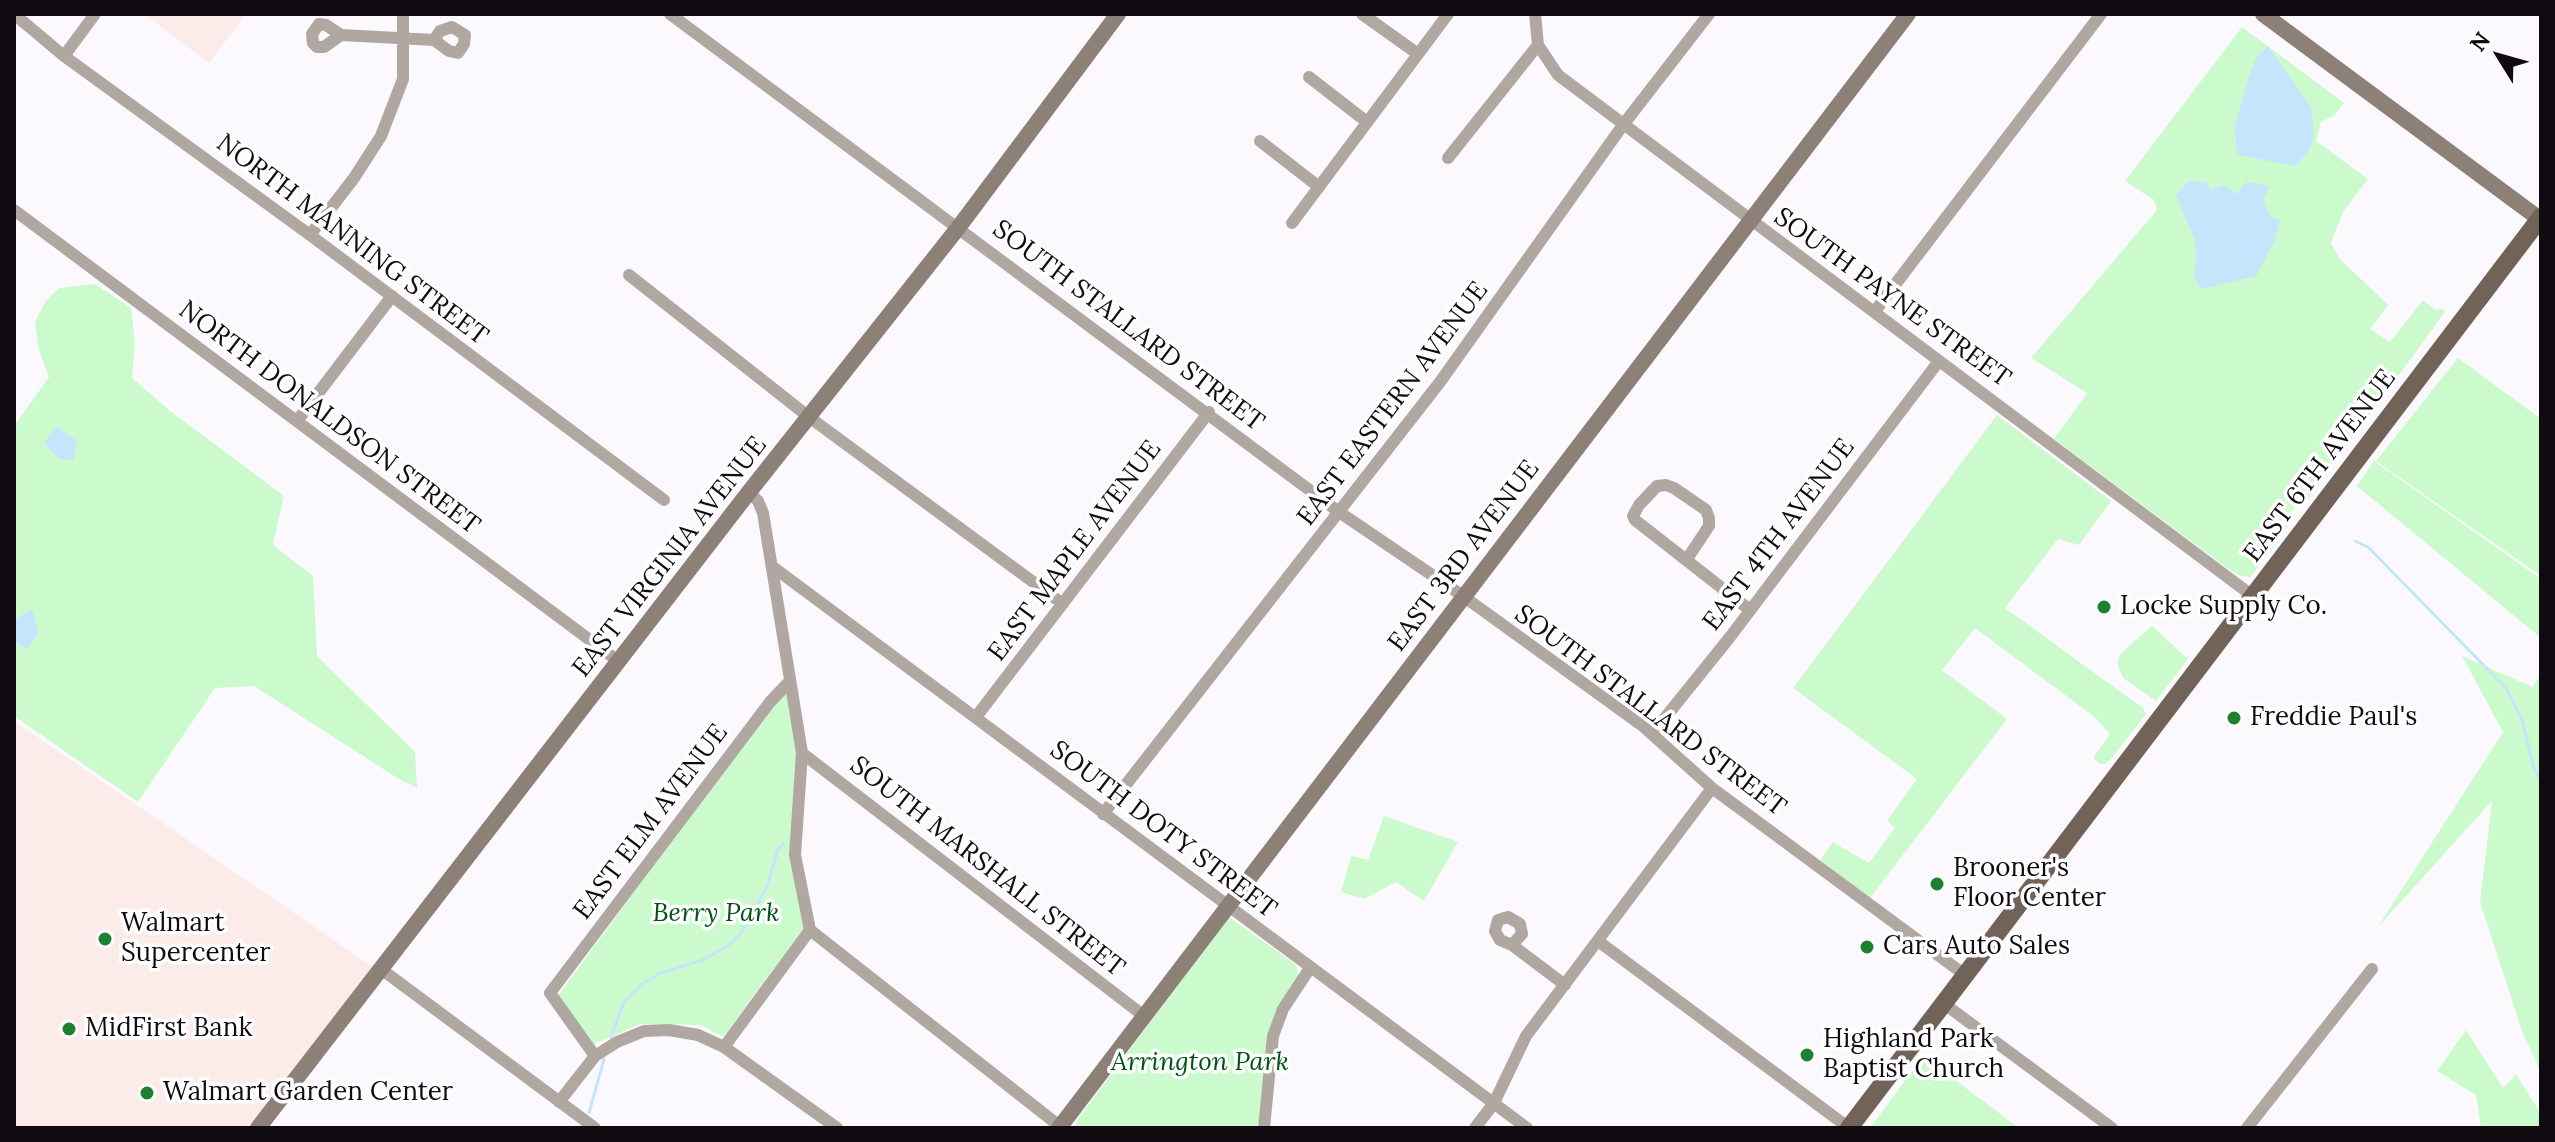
<!DOCTYPE html>
<html>
<head>
<meta charset="utf-8">
<style>
	body { margin:0 }
	#map { position:relative; width:2555px; height:1142px; overflow:hidden; background:#fbf9fd; font-family:Lora,serif }
	canvas { display:block }
	.frame { position:absolute; inset:0; border:16px solid #0f0b11; pointer-events:none }
	.north { position:absolute; left:2459px; top:16px; width:80px; height:80px; -webkit-text-stroke:6px #fff; paint-order:stroke; rotate:307deg; font-size:22px; font-weight:700; line-height:32px; text-align:center; color:#0f0b11 }
	.north::after { content:''; display:block; margin:auto; width:28px; height:36px; background:#0f0b11; clip-path:polygon(50% 0,100% 100%,50% 72%,0 100%) }
</style>
</head>
<body>
<div id="map">
<canvas width="2555" height="1142"></canvas>
<div class="frame"></div>
<div class="north">N</div>
</div>
<script>
const g = document.querySelector('canvas').getContext('2d');
g.lineJoin = 'round';
function paint(path, color) {
  g.fillStyle = color;
  g.fill(path, 'evenodd');
}
function poly(rows) {
  const path = new Path2D();
  for (const r of rows) {
    path.moveTo(r[0], r[1]);
    for (let i = 2; i < r.length; i += 2) path.lineTo(r[i], r[i + 1]);
  }
  return path;
}
function stroke(path, color, width, dash) {
  g.strokeStyle = color;
  g.lineWidth = width;
  g.lineCap = dash ? 'butt' : 'round';
  g.setLineDash(dash || []);
  g.stroke(path);
}
function label(font, color, halo, rows, align = 'center') {
  g.font = font + ' Lora,serif';
  g.lineWidth = 7;
  g.setLineDash([]);
  g.textBaseline = 'middle';
  g.strokeStyle = halo;
  g.fillStyle = color;
  for (const [text, x, y, turn = 0] of rows) {
    g.save();
    g.translate(x, y);
    g.rotate((+turn || 0) * Math.PI / 180);
    g.textAlign = isNaN(turn) ? turn : align;
    if (halo) g.strokeText(text, 0, 0);
    g.fillText(text, 0, 0);
    g.restore();
  }
}
const commercial = poly([
	[144,14,246,14,209,63],
	[14,721,373,967,249,1128,14,1128]
]);
const green = poly([
	[2242,27,2344,103,2335,115,2321,122,2316,141,2368,179,2343,212,2331,243,2340,259,2388,305,2370,329,2390,342,2423,300,2435,310,2443,309,2445,312,2341,454,2331,459,2329,472,2306,502,2296,505,2288,516,2288,526,2251,577,2240,576,2230,570,2054,439,2087,393,2031,358,2157,210,2154,200,2125,181],
	[95,284,131,308,135,343,132,378,170,411,284,496,273,545,313,576,317,656,415,752,417,788,399,779,254,686,215,688,138,802,14,716,14,426,49,377,39,350,35,322,45,302,59,288],
	[2458,358,2541,419,2541,576,2376,461],
	[1997,415,2111,501,2079,545,2058,539,2005,608,2143,708,2146,714,2111,759,2105,764,2100,764,2093,758,2110,734,2092,715,1975,628,1942,670,2007,719,1870,898,1825,864,1821,861,1822,857,1833,842,1869,863,1895,828,1887,821,1917,779,1793,688],
	[2374,461,2541,579,2541,638,2357,486],
	[2152,626,2188,659,2156,701,2123,678,2117,664,2121,653],
	[2462,656,2532,687,2541,675,2541,1072,2523,1034,2480,902,2492,801,2377,928,2503,732],
	[790,687,798,752,791,858,804,928,723,1037,701,1025,640,1024,594,1044,558,996,773,702],
	[1384,816,1458,842,1424,901,1396,882,1364,899,1341,892,1351,856,1368,860],
	[1229,917,1296,965,1299,977,1268,1035,1258,1128,1075,1128,1077,1120],
	[2466,1030,2503,1088,2516,1074,2541,1114,2541,1128,2481,1128,2476,1095,2437,1071],
	[1923,1056,2019,1128,1870,1128]
]);
const water = poly([
	[2268,46,2311,107,2314,137,2308,152,2296,166,2237,155,2235,127,2249,75,2257,57],
	[2188,181,2206,182,2211,190,2224,185,2237,194,2246,182,2269,186,2263,201,2270,215,2280,221,2274,242,2256,276,2201,289,2194,278,2197,256,2194,237,2176,196],
	[57,427,77,441,73,460,59,459,44,443],
	[32,609,38,632,28,649,14,642,14,622,19,616]
]);
const stream = poly([
	[2355,541,2368,547,2506,688,2522,719,2533,766,2541,783],
	[611,1037,624,1002,642,984,661,973,703,960,726,947,741,933,767,887,778,849,783,844],
	[589,1113,604,1059]
]);
const street = poly([
	[14,14,64,56,310,235,664,500],
	[670,14,1339,512,1463,596,1644,727,1712,788,1965,975],
	[1362,14,1418,54],
	[1535,14,1538,45,1558,75,2254,597],
	[319,24,326,25,341,35,324,47,317,47,313,43,312,34,319,24],
	[341,35,434,40,440,31,452,27,465,35,464,44,458,53,449,51,434,40],
	[64,56,95,14],
	[1309,77,1367,122],
	[1260,141,1319,187],
	[1448,158,1538,45],
	[14,210,618,661],
	[1292,223,1448,14],
	[310,235,354,178,381,136,403,79,403,14],
	[629,275,809,417,1063,604],
	[1875,311,2101,14],
	[297,421,392,296],
	[749,492,758,501,763,513,802,753,795,855,810,930,1062,1128],
	[1687,559,1709,526,1709,518,1706,510,1674,488,1666,485,1657,486,1639,505,1633,516,1635,520,1750,610],
	[773,567,1527,1128],
	[976,717,1209,412],
	[1652,734,1730,637,1939,361],
	[802,753,1144,1016],
	[1103,814,1440,382,1623,125,1709,14],
	[1508,917,1520,924,1522,934,1512,945,1500,940,1495,931,1498,920,1508,917],
	[1598,941,1849,1128],
	[1512,945,1565,985],
	[381,969,595,1128],
	[1943,1003,2112,1128],
	[724,1047,810,930],
	[595,1056,550,993,770,702,790,681],
	[559,1102,595,1056,617,1042,644,1031,669,1030,698,1035,724,1047,837,1128],
	[1264,1128,1273,1036,1283,1009,1310,968],
	[1475,1128,1494,1103,1526,1036,1712,788],
	[2247,1128,2372,969]
]);
const secondary = poly([
	[2263,14,2541,220],
	[258,1128,749,492,958,228,1118,14],
	[1059,1128,1908,14]
]);
const primary = poly([
	[1849,1128,2541,217]
]);
const markers = [
	[2104,607,8,"#1f8032"],
	[2234,718,8,"#1f8032"],
	[1937,884,8,"#1f8032"],
	[105,939,8,"#1f8032"],
	[1867,947,8,"#1f8032"],
	[69,1029,8,"#1f8032"],
	[1807,1055,8,"#1f8032"],
	[147,1093,8,"#1f8032"]
];
const streetNames = [
	["NORTH MANNING STREET",352,240,37],
	["SOUTH PAYNE STREET",1892,298,36],
	["SOUTH STALLARD STREET",1128,326,37],
	["EAST EASTERN AVENUE",1393,404,-53],
	["NORTH DONALDSON STREET",329,418,37],
	["EAST 6TH AVENUE",2320,466,-53],
	["EAST 4TH AVENUE",1779,535,-53],
	["EAST MAPLE AVENUE",1075,551,-53],
	["EAST 3RD AVENUE",1464,556,-53],
	["EAST VIRGINIA AVENUE",670,557,-52],
	["SOUTH STALLARD STREET",1650,711,37],
	["EAST ELM AVENUE",651,822,-53],
	["SOUTH DOTY STREET",1163,830,37],
	["SOUTH MARSHALL STREET",987,867,38]
];
const poiNames = [
	["Locke Supply Co.",2120,607],
	["Freddie Paul's",2250,718],
	["Brooner's",1953,869],
	["Floor Center",1953,899],
	["Walmart",121,924],
	["Supercenter",121,954],
	["Cars Auto Sales",1883,947],
	["MidFirst Bank",85,1029],
	["Highland Park",1823,1040],
	["Baptist Church",1823,1070],
	["Walmart Garden Center",163,1093]
];
const parkNames = [
	["Berry Park",716,914],
	["Arrington Park",1200,1063]
];
paint(commercial, '#fcece9');
paint(green, '#cbfbcd');
paint(water, '#c5e5fc');
stroke(stream, '#c5e5fc', 3);
stroke(street, '#b0a7a1', 12);
stroke(secondary, '#8c8077', 16);
stroke(primary, '#726359', 18);
for (const [x, y, r, color] of markers) {
  const dot = new Path2D();
  dot.arc(x, y, r, 0, 2 * Math.PI);
  g.fillStyle = color;
  g.fill(dot);
  stroke(dot, '#fff', 3);
}
label('26px', '#0f0b11', '#fff', streetNames);
label('26px', '#0f0b11', '#fff', poiNames, 'left');
label('italic 26px', '#015316', '#fff', parkNames);
</script>
</body>
</html>
